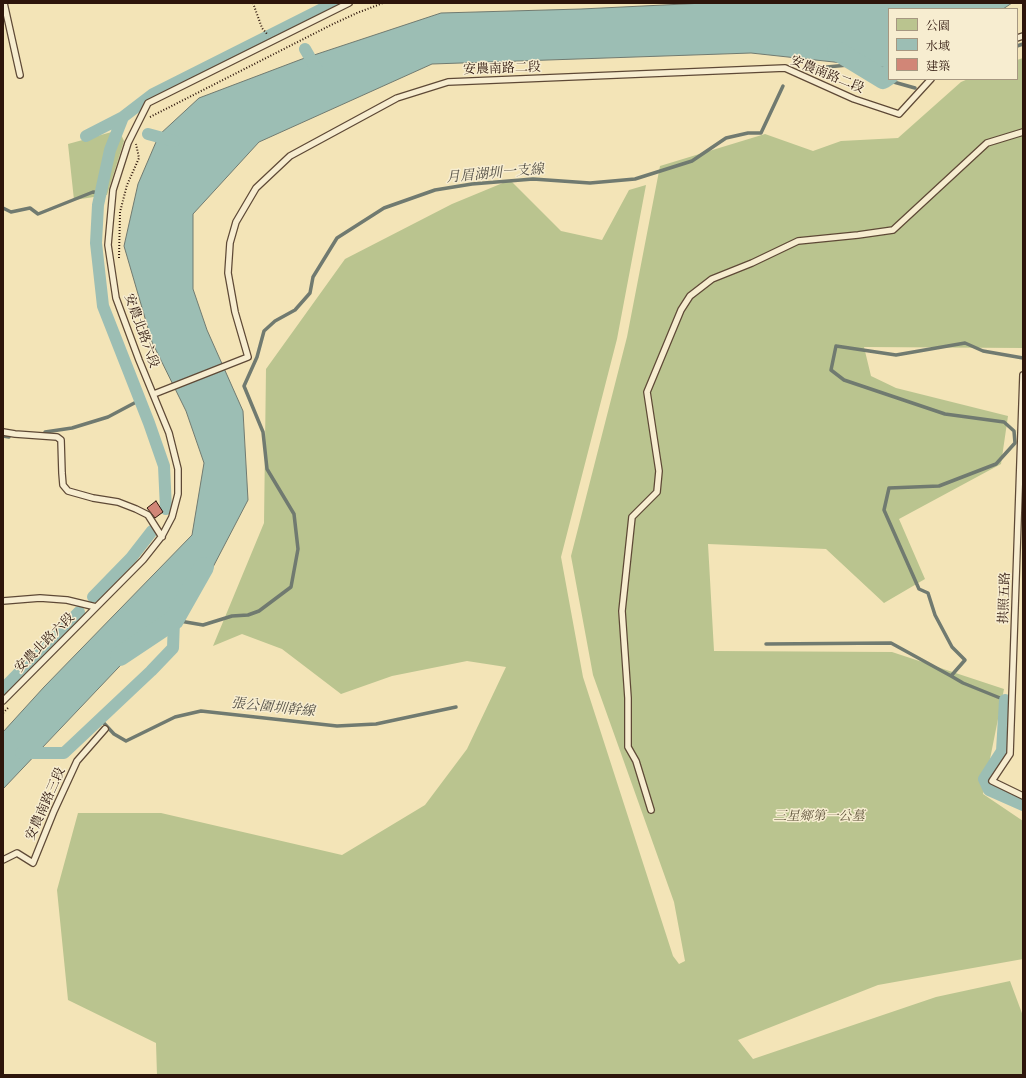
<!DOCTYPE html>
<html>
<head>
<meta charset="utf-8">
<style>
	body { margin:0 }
	#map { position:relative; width:1026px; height:1078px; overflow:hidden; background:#f3e4b7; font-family:"IM FELL French Canon","Noto Serif TC",serif }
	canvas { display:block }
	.frame { position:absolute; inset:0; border:4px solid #2d150b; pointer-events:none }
	.legend { position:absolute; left:888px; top:8px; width:130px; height:72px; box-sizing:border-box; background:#f7edd0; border:1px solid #a69781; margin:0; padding:5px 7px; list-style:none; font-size:12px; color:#2d150b }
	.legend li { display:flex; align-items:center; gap:8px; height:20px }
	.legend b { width:20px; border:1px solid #a69781 }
</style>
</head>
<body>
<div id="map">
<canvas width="1026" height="1078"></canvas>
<div class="frame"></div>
<ul class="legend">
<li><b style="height:11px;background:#bac48f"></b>公園</li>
<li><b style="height:11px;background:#9cbeb4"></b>水域</li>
<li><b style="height:11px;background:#d18677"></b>建築</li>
</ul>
</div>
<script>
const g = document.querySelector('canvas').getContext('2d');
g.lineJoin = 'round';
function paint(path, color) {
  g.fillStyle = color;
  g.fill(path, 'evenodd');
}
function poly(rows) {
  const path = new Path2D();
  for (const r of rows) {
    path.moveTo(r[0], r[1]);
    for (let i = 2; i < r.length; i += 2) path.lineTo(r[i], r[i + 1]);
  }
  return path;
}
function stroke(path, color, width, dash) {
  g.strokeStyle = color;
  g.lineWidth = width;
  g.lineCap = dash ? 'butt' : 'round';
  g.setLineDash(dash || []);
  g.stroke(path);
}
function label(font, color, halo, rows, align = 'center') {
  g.font = font + ' "IM FELL French Canon","Noto Serif TC",serif';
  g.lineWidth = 3;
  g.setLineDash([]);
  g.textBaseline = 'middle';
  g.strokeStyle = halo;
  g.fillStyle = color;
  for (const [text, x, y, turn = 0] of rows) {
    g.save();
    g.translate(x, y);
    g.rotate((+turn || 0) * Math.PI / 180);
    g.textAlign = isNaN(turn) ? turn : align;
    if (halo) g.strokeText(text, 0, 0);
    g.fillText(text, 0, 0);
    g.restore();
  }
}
const green = poly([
	[1023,58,1023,348,864,347,871,376,896,388,1008,416,1001,464,899,519,925,579,884,603,826,549,708,544,714,651,892,652,1004,689,983,794,1023,821,1023,959,878,985,738,1040,753,1059,936,997,1010,981,1023,1016,1023,1075,157,1075,156,1043,68,1000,57,890,78,813,161,813,342,855,425,805,467,749,506,667,467,661,392,676,341,694,282,649,242,634,213,646,264,523,266,369,345,259,452,204,510,180,561,231,602,240,629,190,646,185,617,339,561,557,583,677,673,956,679,964,685,961,674,902,593,675,571,556,627,337,660,166,765,134,813,151,841,141,898,138,961,82,968,79,1017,79,1017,60],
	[119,130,124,141,107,195,74,200,68,144]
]);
const water = poly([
	[705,3,1012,3,1003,9,889,9,889,68,751,53,432,64,259,142,193,214,193,289,207,330,243,411,248,500,212,569,3,789,3,732,44,687,192,535,204,463,186,411,152,342,124,246,138,184,159,135,199,98,302,59,441,13,581,9,705,3]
]);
const stream = poly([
	[1017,46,1023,44],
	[805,69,859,64],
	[883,79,915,88],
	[3,208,11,212,30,208,38,214,93,192,101,193],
	[45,432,72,428,108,417,140,400],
	[3,436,9,437],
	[174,620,203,625,232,616,248,615,259,611,291,587,298,549,294,514,267,469,263,432,244,386,257,357,264,331,275,321,295,310,310,293,313,277,337,238,384,208,435,190,472,184,533,179,590,183,635,179,692,161,726,138,748,133,761,133,783,86],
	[766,644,891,643,951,676],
	[1005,700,963,683,951,676,965,660,952,647,935,615,928,593,919,589,884,510,889,488,939,486,996,464,1015,443,1014,431,1004,422,945,414,844,380,831,370,836,346,896,355,965,343,983,351,1023,358],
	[100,719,114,734,126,741,175,717,201,711,337,726,376,724,456,707]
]);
const canal = poly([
	[305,49,317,70],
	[148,134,174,141],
	[86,136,123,117],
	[166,509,164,466,149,423,103,306,96,243,98,205,110,150,123,117,153,94,334,3],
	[93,597,131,558,152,531],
	[3,689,79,612],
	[1005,700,1002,751,984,779,989,790,1023,805],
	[21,753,64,753,151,671,173,648,174,620]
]);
const river = poly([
	[837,51,883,79,889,75],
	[120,656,174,620,204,567]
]);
const building = poly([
	[156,501,163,512,155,518,147,508,156,501]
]);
const path = poly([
	[253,3,262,28,267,34],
	[150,117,333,24,357,13,383,3],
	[119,258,120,212,127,185,139,158,136,144],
	[3,713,8,708]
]);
const service = poly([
	[4,3,20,75],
	[1017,38,1023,36],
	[1023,375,1010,754,992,781,1023,796],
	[154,394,248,357,235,312,228,273,230,243,236,222,256,188,290,156,397,98,448,82,785,68,854,99,899,114,931,79],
	[3,432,15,434,57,437,61,440,62,473,63,485,68,491,93,498,118,502,136,509,148,515,162,537],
	[3,601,40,598,67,600,96,607],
	[3,701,143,560,162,536,172,517,178,494,178,469,169,433,139,360,116,298,108,245,113,190,128,143,148,103,349,3],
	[651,810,636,761,628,747,628,698,622,611,632,517,657,492,659,471,647,392,681,310,690,296,712,279,752,263,798,241,858,235,893,230,987,143,1023,132],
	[3,860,17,853,33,863,54,811,77,761,105,729]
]);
const streetNames = [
	["安農南路二段",502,69,-2],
	["安農南路二段",827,75,22],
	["安農北路六段",141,331,70],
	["拱照五路",1005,598,-88],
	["安農北路六段",45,643,-45],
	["安農南路三段",46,804,-66]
];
const parkNames = [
	["三星鄉第一公墓",819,817]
];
const waterNames = [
	["月眉湖圳一支線",495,174,-5],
	["張公圍圳幹線",273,708,6]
];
paint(green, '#bac48f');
paint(water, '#9cbeb4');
stroke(water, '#707a70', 1);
stroke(stream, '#707a70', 3.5);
stroke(canal, '#9cbeb4', 12);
stroke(river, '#9cbeb4', 20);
paint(building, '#d18677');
stroke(building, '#2d150b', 1);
stroke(service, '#5e4936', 8);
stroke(path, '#2d150b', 2, [1, 2]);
stroke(service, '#f7edd0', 5.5);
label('13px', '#2d150b', '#f7edd0', streetNames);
label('italic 13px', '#5e5239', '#f7edd0', parkNames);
label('italic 14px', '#545046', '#f7edd0', waterNames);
</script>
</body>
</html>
